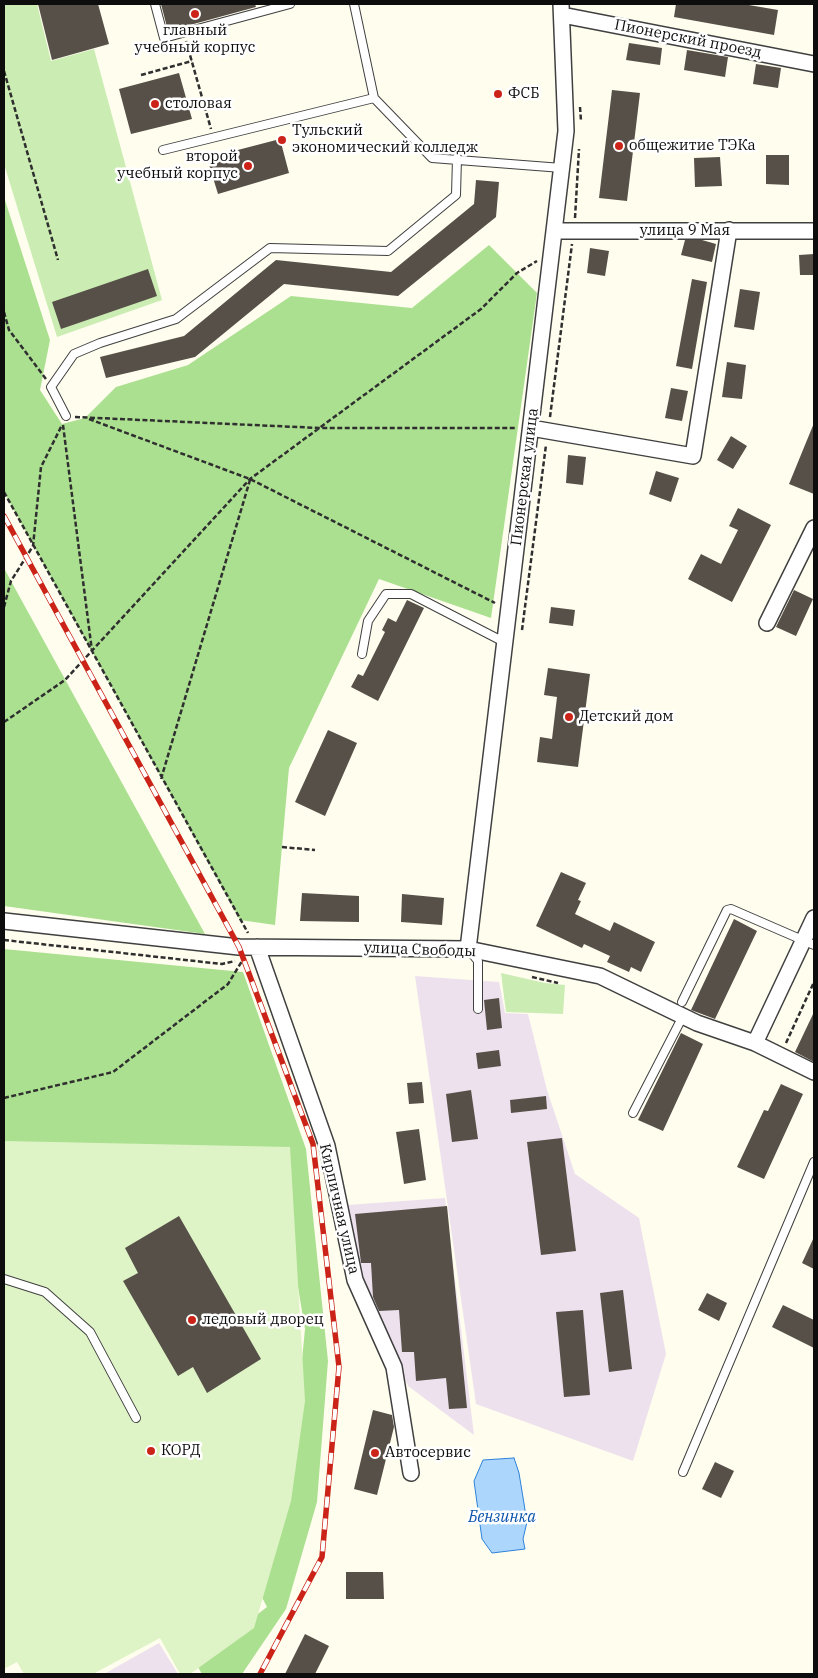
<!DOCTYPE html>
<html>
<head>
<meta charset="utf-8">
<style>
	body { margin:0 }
	#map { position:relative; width:818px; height:1678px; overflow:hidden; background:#fffdee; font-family:"IBM Plex Serif",serif }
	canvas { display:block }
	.frame { position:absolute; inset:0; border:5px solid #0d0d0d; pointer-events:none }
</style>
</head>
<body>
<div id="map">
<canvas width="818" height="1678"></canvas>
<div class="frame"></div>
</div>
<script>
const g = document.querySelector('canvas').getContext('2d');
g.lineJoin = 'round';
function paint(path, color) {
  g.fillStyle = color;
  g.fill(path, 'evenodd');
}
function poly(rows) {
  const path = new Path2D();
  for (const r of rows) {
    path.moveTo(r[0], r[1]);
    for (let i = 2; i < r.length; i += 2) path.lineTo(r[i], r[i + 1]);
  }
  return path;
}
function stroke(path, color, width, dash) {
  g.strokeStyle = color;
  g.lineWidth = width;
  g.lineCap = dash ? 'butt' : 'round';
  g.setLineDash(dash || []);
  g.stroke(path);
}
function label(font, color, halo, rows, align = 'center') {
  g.font = font + ' "IBM Plex Serif",serif';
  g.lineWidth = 5;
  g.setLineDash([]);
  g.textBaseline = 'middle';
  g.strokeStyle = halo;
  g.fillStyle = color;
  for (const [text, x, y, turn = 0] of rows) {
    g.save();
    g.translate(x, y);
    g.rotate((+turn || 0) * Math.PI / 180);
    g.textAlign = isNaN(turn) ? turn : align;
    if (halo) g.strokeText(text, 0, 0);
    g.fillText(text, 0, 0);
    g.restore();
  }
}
const industrial = poly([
	[415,976,499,982,505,1013,528,1014,547,1090,575,1174,639,1218,666,1354,633,1461,476,1404],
	[445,1198,474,1435,408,1386,356,1275,347,1205],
	[159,1643,178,1674,104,1674]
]);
const green = poly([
	[4,4,37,4,51,61,94,49,162,300,57,337,4,164],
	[501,973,545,983,565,985,563,1014,506,1012]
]);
const forest = poly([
	[4,197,50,340,40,390,62,424,85,418,116,387,188,365,291,296,412,308,489,245,537,293,491,618,379,579,289,768,275,925,240,920,4,492],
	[4,568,11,581,205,934,4,906],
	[4,949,243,972,306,1149,328,1361,317,1502,286,1609,242,1674,202,1674,195,1662,267,1607,239,1553,290,1483,305,1329,289,1234,4,1299]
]);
const pitch = poly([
	[4,1141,290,1147,305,1401,291,1501,254,1628,190,1674,180,1674,160,1638,93,1674,24,1674,17,1662,4,1669]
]);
const water = poly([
	[514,1458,519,1473,527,1522,523,1539,525,1549,492,1553,482,1539,474,1481,483,1460,514,1458]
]);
const building = poly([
	[38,4,98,4,109,44,52,60],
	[161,4,255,4,256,7,168,31],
	[676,4,743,4,778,10,774,35,674,17],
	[629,43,662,48,660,65,626,60],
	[687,50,728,57,725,77,684,70],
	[756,64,781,68,778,88,753,84],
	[179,73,192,119,131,134,119,89],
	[612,90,640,93,627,201,599,198],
	[280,139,289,173,218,194,207,158],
	[766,155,789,155,789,185,766,184],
	[720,157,722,186,695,187,694,158],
	[476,180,499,182,496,217,398,296,284,284,195,357,106,378,100,357,184,336,276,260,391,272,474,204],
	[685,240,702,240,716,244,712,262,681,255],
	[590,248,609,251,605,276,587,273],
	[814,254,814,275,800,275,799,255],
	[148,269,157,296,61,329,52,302],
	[692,279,707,282,692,369,676,366],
	[740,289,760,292,754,330,734,327],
	[727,362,746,365,742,399,722,397],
	[671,388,688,391,682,421,665,418],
	[814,423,814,494,789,484],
	[731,436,747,446,733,469,717,460],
	[568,455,586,457,583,485,566,483],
	[656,471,679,478,671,502,649,494],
	[738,508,771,525,732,602,688,579,701,554,721,564,738,530,729,526],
	[794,590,813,599,796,636,776,627],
	[407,600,424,608,378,701,351,687,358,674,363,676,385,632,382,630,388,618,396,622],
	[551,607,575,610,573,626,549,623],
	[548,668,590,674,578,767,537,762,540,737,552,739,557,697,544,695],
	[328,730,357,743,325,816,295,802],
	[561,872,586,883,578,900,581,901,575,914,610,931,614,922,655,942,641,972,631,967,629,972,607,962,610,956,584,944,582,948,536,926],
	[302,893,359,896,359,922,300,921],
	[402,894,444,898,442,925,401,922],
	[734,919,757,931,715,1019,691,1010],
	[499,998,502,1028,487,1030,484,1000],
	[814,1012,814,1062,795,1052],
	[681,1033,703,1044,663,1131,638,1120],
	[499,1050,501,1066,478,1069,476,1053],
	[422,1082,424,1103,409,1104,407,1083],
	[781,1084,803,1094,764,1179,737,1167,764,1110,768,1111],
	[471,1090,478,1139,452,1142,446,1094],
	[546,1096,547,1109,511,1113,510,1100],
	[419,1129,426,1180,404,1184,396,1132],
	[562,1138,576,1251,541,1255,527,1142],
	[447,1206,467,1408,449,1409,446,1378,416,1381,414,1352,402,1352,399,1310,379,1311,373,1297,371,1263,361,1263,355,1214],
	[179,1216,261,1359,207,1393,193,1367,178,1376,123,1281,138,1273,125,1248],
	[814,1237,814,1269,802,1263],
	[623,1290,632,1369,609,1372,600,1293],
	[707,1293,727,1303,719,1321,698,1310],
	[783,1305,814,1320,814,1348,772,1327],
	[583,1310,590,1395,564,1397,556,1312],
	[373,1410,392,1415,394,1427,377,1495,354,1489],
	[715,1462,734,1471,721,1498,702,1489],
	[346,1572,383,1572,384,1599,346,1599],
	[305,1634,329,1646,315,1674,285,1674]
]);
const path = poly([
	[186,41,211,129],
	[4,71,58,260],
	[141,75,192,61],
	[580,107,581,121],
	[575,218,579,149],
	[4,312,9,330,46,379],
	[75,417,320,428,517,428],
	[550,417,572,244],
	[89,419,250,479,495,603],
	[63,425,92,651],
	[4,492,248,933],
	[4,607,11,581,33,546,41,467,62,425],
	[522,630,546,445],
	[4,722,65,680,250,479,481,309,517,273,537,261],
	[161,779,250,480],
	[282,847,315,850],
	[4,940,222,964,235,961],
	[532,977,558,983],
	[786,1043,814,982],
	[4,1098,113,1072,228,984,242,961]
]);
const service = poly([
	[155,4,164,38,290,4],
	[354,4,374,98,432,158,562,168],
	[163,150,374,98],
	[66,416,51,387,74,354,100,343,176,319,270,248,388,251,456,195,457,158],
	[362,654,368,621,386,594,411,594,504,642],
	[470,951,478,961,478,1009],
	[682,1002,727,910,731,909,814,945],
	[633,1113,683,1016],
	[4,1279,45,1292,90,1332,136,1418],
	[683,1472,814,1162]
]);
const minor = poly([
	[562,15,814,64],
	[555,231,814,231],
	[531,428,693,456,729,230],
	[767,623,814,528],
	[4,921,239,947,468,949,600,976,697,1023,755,1043,814,1072],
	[257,947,327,1146,355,1280,394,1367,411,1473],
	[468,949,566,131,561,4],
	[755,1043,814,918]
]);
const rail = poly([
	[4,516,239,947,313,1144,339,1367,322,1557,260,1674]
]);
const markers = [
	[195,14,5,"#cb2318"],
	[498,94,5,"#cb2318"],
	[155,104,5,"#cb2318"],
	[282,140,5,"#cb2318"],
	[619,146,5,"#cb2318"],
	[248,166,5,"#cb2318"],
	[569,717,5,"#cb2318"],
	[192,1320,5,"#cb2318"],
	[151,1451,5,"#cb2318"],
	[375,1453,5,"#cb2318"]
];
const poiNames = [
	["главный",195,31,"center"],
	["учебный корпус",195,48,"center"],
	["ФСБ",508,94],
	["столовая",165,104],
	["Тульский",292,131],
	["экономический колледж",292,148],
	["общежитие ТЭКа",629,146],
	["второй",238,157,"right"],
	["учебный корпус",238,174,"right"],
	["Детский дом",579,717],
	["ледовый дворец",202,1320],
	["КОРД",161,1451],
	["Автосервис",385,1453]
];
const streetNames = [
	["Пионерский проезд",688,39,11],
	["улица 9 Мая",685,231],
	["Пионерская улица",525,477,-83],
	["улица Свободы",420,950,2],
	["Кирпичная улица",339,1209,77]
];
const waterNames = [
	["Бензинка",502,1517]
];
paint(industrial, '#ede1ed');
paint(green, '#cbedb3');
paint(forest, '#ace091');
paint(pitch, '#dff4c6');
paint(water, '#add6fc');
stroke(water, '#2d82da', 1);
paint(building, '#575049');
stroke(service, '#404040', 10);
stroke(minor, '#404040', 18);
stroke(path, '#2f2f2f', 2.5, [5, 2.5]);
stroke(service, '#fff', 8);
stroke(minor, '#fff', 15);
stroke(rail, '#cb2318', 5.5);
stroke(rail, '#fff', 4, [11]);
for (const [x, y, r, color] of markers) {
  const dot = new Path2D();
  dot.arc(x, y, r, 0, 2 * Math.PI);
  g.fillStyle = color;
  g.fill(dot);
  stroke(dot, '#fff', 2);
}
label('15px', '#0d0d0d', '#fff', poiNames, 'left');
label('15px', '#0d0d0d', '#fff', streetNames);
label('italic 16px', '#0b54ab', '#fff', waterNames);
</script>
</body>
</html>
